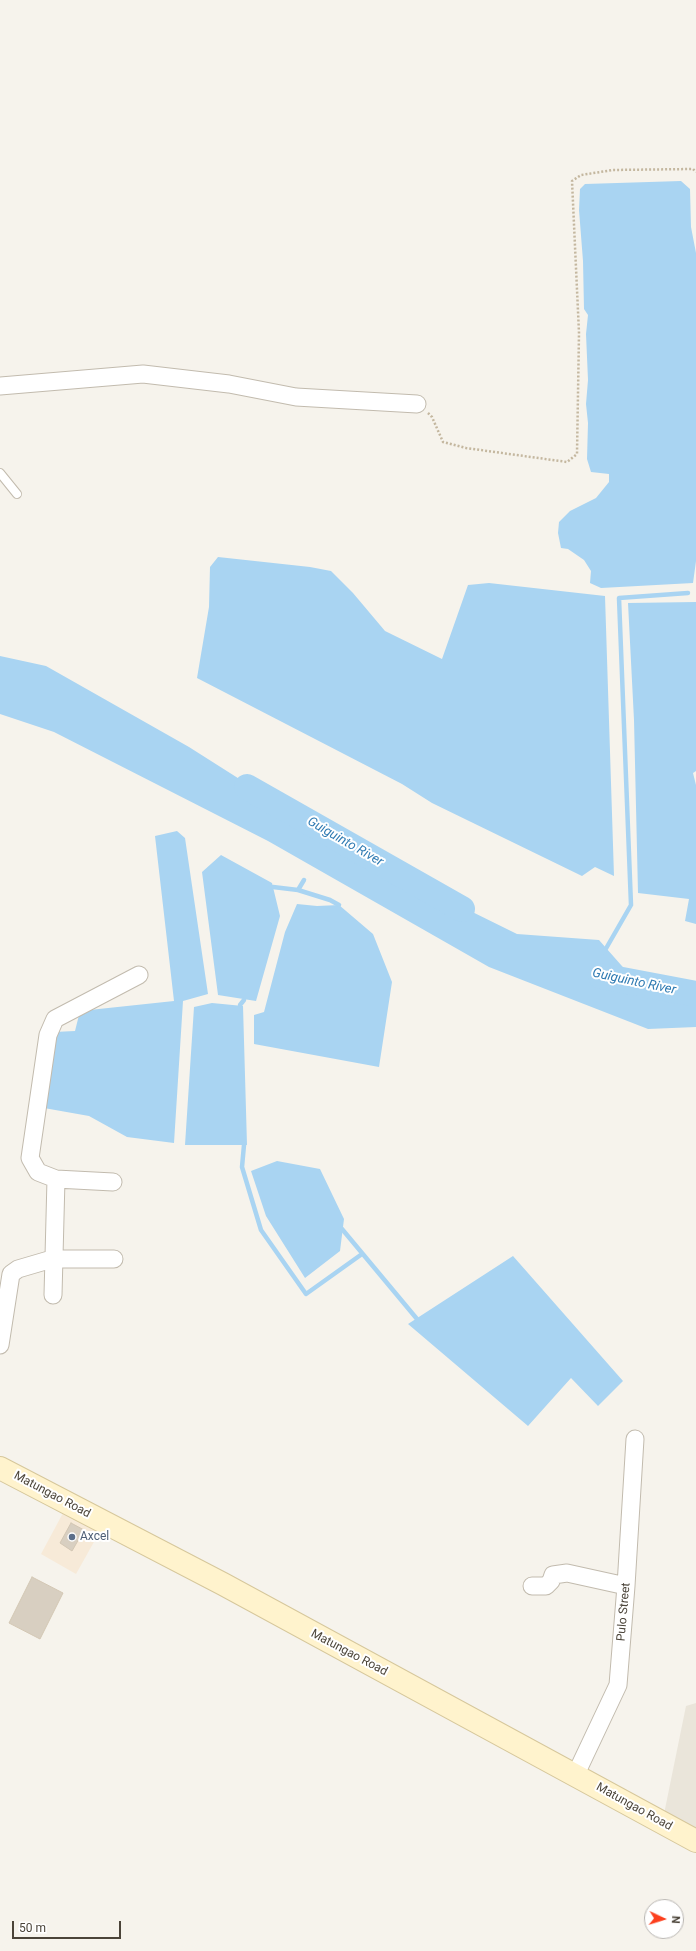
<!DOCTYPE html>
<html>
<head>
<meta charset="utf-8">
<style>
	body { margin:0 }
	#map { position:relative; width:696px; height:1951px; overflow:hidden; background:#f6f3ec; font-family:Roboto,sans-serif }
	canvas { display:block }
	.north { position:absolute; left:644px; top:1899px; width:40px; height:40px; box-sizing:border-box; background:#fff; border:1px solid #b7b4b0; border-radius:50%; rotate:94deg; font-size:11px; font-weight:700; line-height:16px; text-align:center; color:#4b4439 }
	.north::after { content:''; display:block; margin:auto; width:14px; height:18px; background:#fc3f1d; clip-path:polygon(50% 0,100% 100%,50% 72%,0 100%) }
	.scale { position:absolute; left:12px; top:1921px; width:109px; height:18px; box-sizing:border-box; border:2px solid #4b4439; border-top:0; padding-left:5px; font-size:12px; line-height:14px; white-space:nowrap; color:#4b4439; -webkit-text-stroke:3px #fff; paint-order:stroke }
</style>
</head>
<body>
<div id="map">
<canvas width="696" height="1951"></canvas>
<div class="north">N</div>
<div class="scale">50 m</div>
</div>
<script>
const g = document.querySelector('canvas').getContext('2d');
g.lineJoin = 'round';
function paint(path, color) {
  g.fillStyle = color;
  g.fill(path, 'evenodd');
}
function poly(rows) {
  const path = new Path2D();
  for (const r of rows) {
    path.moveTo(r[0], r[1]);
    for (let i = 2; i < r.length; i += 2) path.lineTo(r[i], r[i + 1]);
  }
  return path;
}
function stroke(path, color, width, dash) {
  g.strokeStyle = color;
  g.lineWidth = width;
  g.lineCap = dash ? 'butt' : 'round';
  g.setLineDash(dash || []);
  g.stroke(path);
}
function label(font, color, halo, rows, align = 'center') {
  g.font = font + ' Roboto,sans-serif';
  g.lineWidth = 4;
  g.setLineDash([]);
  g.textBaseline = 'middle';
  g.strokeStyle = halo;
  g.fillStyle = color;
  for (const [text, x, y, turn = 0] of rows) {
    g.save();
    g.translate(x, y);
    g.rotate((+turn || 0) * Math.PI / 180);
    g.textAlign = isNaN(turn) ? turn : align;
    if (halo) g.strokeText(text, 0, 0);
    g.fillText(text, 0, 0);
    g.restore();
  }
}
const residential = poly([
	[696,1703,696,1832,664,1814,686,1706]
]);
const commercial = poly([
	[63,1513,99,1533,76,1574,41,1554]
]);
const water = poly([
	[681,181,690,189,691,227,696,253,696,561,693,583,601,588,590,583,591,571,584,560,568,549,561,548,558,533,559,522,570,511,596,498,609,482,609,474,591,472,587,459,588,423,586,404,588,380,586,334,588,315,584,309,583,261,579,210,580,189,585,184],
	[218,557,310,567,331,571,353,593,385,631,442,659,468,585,489,583,605,596,614,876,595,867,582,876,432,803,402,784,197,678,209,607,210,567],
	[696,602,696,771,693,773,696,785,696,924,685,921,689,899,638,893,634,720,628,603],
	[0,656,46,666,189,747,367,860,517,934,599,940,644,991,696,990,696,1027,648,1029,489,967,268,841,54,732,0,714],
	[177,831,185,838,208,994,183,1001,174,1143,127,1137,89,1116,44,1108,54,1032,75,1031,80,1011,174,1001,155,836],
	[221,855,272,883,280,916,256,1001,218,995,202,872],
	[297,904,317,906,339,905,373,934,392,982,379,1067,254,1044,254,1015,264,1012,285,932],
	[212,1003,243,1006,247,1145,185,1145,194,1007],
	[277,1161,320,1169,344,1219,340,1251,305,1278,266,1216,251,1171],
	[513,1256,623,1381,598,1406,571,1378,528,1426,408,1324]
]);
const stream = poly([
	[273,887,298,890,330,900,339,905],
	[298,890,304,880],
	[604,952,631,905,619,598,688,593],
	[240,1005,244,1000],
	[244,1145,242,1167,261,1230,306,1294,362,1254],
	[342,1229,417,1319]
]);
const river = poly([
	[247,787,462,909],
	[601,976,696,994]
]);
const building = poly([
	[71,1523,84,1530,72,1551,60,1543,71,1523],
	[32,1577,63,1593,40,1639,9,1623,32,1577]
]);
const path = poly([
	[428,413,432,417,443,442,466,448,567,462,577,454,579,333,572,181,581,175,613,170,693,169,696,172]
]);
const lane = poly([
	[0,473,17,494]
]);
const street = poly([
	[0,386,143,374,229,384,296,397,417,404],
	[56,1179,38,1172,30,1158,48,1035,55,1019,139,975],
	[53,1295,56,1179,113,1182],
	[0,1345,11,1274,18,1269,52,1259,114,1259],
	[532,1586,546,1586,551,1581,553,1575,567,1573,626,1586],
	[575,1776,618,1685,626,1586,635,1439]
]);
const secondary = poly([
	[0,1468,223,1584,696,1841]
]);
const markers = [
	[72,1537,4,"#5c6f8a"]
];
const streetNames = [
	["Matungao Road",52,1495,28],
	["Pulo Street",624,1612,-85],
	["Matungao Road",349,1653,28],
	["Matungao Road",634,1807,29]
];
const serviceNames = [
	["Axcel",80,1537]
];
const waterNames = [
	["Guiguinto River",345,842,30],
	["Guiguinto River",634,982,12]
];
paint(residential, '#eae5da');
paint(commercial, '#f7ead8');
paint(water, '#a9d4f2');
stroke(stream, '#a9d4f2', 4.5);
stroke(river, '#a9d4f2', 26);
paint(building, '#d8cfc1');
stroke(building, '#d3c7b4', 1);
stroke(lane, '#c2bbae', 10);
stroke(street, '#c2bbae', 19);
stroke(secondary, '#d6c79b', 24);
stroke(path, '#c4b79f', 2.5, [2, 2]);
stroke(lane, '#fff', 8);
stroke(street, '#fff', 17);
stroke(secondary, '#fff3cd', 22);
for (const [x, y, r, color] of markers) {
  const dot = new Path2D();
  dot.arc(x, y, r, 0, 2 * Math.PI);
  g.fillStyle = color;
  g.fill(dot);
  stroke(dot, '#fff', 1.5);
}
label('12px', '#4b4439', '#fff', streetNames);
label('12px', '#4e5e75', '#fff', serviceNames, 'left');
label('italic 13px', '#2e7ab2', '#fff', waterNames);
</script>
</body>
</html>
